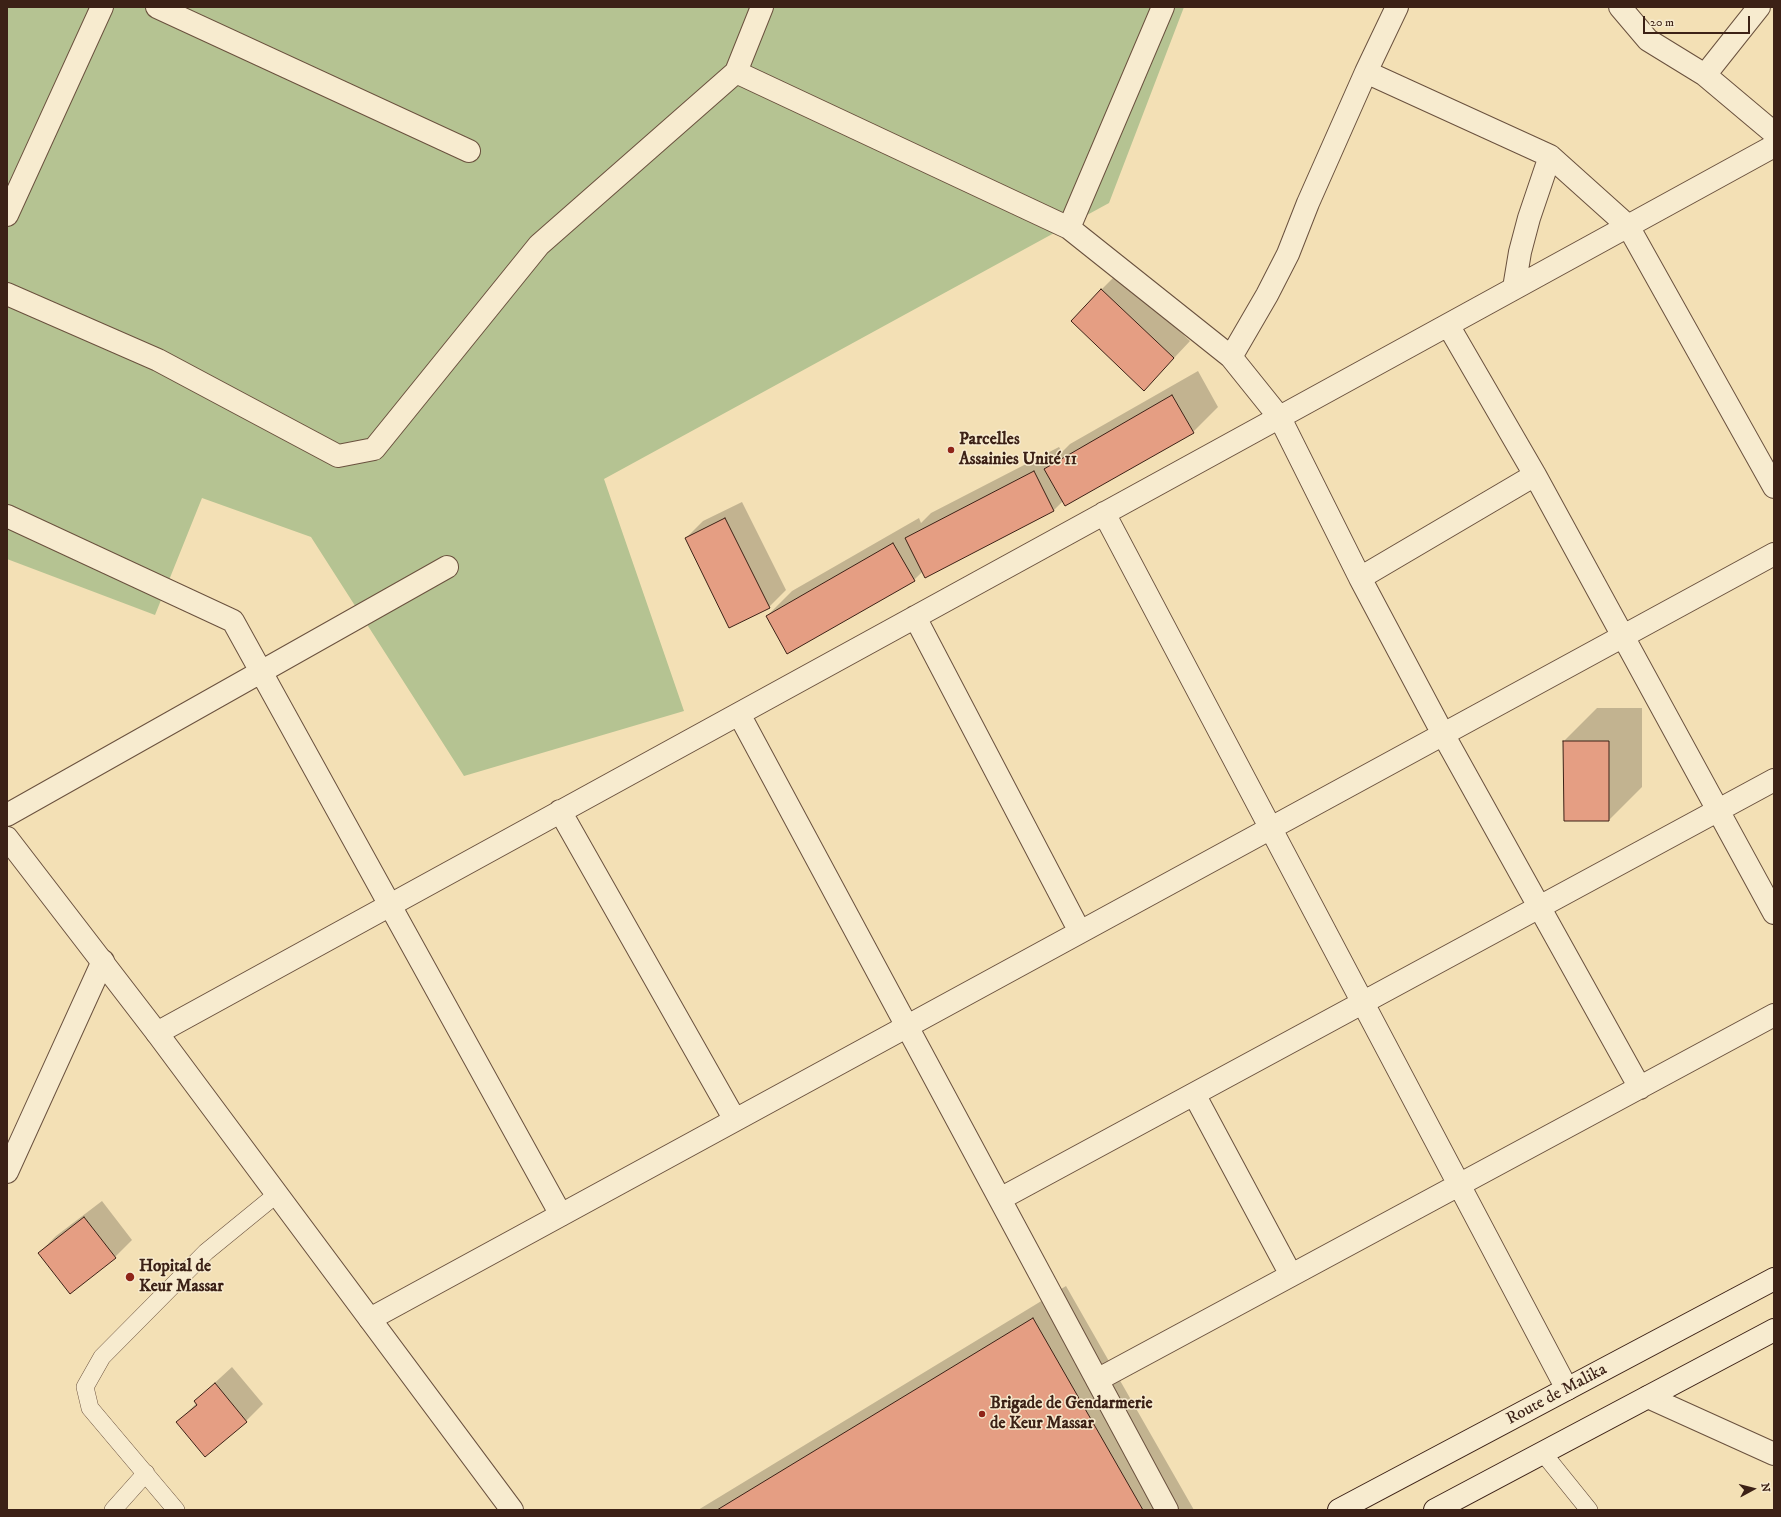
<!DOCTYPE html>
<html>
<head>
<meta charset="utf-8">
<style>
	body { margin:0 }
	#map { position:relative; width:1781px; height:1517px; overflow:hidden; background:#f3e0b5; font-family:"IM FELL DW Pica",serif }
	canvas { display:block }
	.frame { position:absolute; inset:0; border:8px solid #3c2116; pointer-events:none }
	.north { position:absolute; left:1733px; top:1469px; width:40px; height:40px; -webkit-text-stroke:3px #f7ebcf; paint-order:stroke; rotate:83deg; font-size:11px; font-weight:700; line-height:16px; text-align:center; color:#3c2116 }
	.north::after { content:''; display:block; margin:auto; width:14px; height:18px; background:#3c2116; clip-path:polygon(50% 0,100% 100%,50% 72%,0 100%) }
	.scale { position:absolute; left:1643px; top:16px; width:107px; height:18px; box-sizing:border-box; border:2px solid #3c2116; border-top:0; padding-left:5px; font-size:12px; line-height:14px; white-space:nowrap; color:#3c2116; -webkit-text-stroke:3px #f7ebcf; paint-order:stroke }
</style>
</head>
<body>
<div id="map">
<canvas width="1781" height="1517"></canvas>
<div class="frame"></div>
<div class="north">N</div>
<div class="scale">20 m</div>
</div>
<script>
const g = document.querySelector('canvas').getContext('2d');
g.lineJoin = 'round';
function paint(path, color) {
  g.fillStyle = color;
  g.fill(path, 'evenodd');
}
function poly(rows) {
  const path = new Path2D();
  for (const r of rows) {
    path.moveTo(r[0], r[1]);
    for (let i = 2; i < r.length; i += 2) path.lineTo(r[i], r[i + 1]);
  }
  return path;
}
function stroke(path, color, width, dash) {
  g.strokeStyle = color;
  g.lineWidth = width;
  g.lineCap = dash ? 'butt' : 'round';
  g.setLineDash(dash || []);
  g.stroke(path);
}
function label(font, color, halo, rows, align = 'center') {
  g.font = font + ' "IM FELL DW Pica",serif';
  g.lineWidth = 3;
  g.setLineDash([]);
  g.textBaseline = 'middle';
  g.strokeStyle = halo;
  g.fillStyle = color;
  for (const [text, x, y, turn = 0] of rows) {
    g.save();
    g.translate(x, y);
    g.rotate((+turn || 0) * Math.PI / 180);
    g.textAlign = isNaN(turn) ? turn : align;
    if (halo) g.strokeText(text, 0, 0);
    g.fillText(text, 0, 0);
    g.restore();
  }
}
const green = poly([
	[7,7,1184,7,1109,203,604,479,684,711,464,776,311,537,202,498,155,615,7,559]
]);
const shadow = poly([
	[1118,273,1190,341,1161,372,1101,290],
	[1198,371,1218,407,1193,432,1063,501,1054,510,926,577,923,571,914,580,767,616,792,591,919,518,921,523,931,513,1059,447,1062,452,1070,444],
	[742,502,786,590,769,607,686,538,703,521],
	[1597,708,1642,708,1642,787,1609,820,1564,741],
	[102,1201,132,1240,115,1257,39,1253,56,1236],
	[1066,1286,1194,1510,698,1510],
	[232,1367,263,1404,246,1421,177,1422,197,1403,195,1401]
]);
const building = poly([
	[1101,289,1174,358,1144,391,1071,321,1101,289],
	[1172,395,1194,433,1065,506,1044,469,1172,395],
	[1034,471,1054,511,925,578,905,538,1034,471],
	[725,518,770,608,729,628,685,538,725,518],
	[893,543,915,581,787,654,766,616,893,543],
	[1563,741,1609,741,1609,821,1564,821,1563,741],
	[84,1217,116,1258,70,1294,38,1253,84,1217],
	[1033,1318,1143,1510,717,1510,1033,1318],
	[215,1383,247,1422,205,1457,176,1422,197,1405,194,1401,215,1383]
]);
const service = poly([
	[1543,1453,1589,1510],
	[113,1510,146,1473],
	[176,1510,90,1408,85,1387,102,1357,206,1252,277,1194]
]);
const minor = poly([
	[157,7,469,151],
	[762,7,736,72,1069,228,1231,357],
	[1397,7,1366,72,1308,203,1288,254,1267,295,1231,357,1280,418,1360,578,1443,734,1640,1088],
	[1620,7,1648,40,1705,75,1774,133],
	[1366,72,1550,156,1628,226,1774,487],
	[1705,75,1759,7],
	[7,215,102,7],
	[1069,228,1163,7],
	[1514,288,1520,252,1529,218,1550,156],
	[7,294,158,360,338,456,374,449,539,245,736,72],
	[1448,325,1535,475,1774,913],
	[1104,513,1567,1389],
	[7,516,233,621,561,1215],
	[1360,578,1535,475],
	[915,617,1080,932],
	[739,714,1167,1510],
	[560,811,735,1120],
	[7,815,447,567],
	[157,1033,1774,146],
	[1194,1094,1291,1275],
	[7,1172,103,961],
	[1000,1199,1774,780],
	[370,1319,1774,554],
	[1097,1380,1774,1015],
	[1648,1397,1774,1454]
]);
const tertiary = poly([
	[7,838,157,1033,512,1510]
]);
const secondary = poly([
	[1339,1510,1774,1279],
	[1435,1510,1774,1330]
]);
const markers = [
	[951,450,4,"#8f2418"],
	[130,1277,5,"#8f2418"],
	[982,1414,4,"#8f2418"]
];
const poiNames = [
	["Parcelles",959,440],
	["Assainies Unité 11",959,460],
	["Hopital de",139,1267],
	["Keur Massar",139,1287],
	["Brigade de Gendarmerie",990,1404],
	["de Keur Massar",990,1424]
];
const streetNames = [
	["Route de Malika",1557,1395,-28]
];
paint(green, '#b5c392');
paint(shadow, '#0003');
paint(building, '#e59e83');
stroke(building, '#3c2116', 1);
stroke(service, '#6a513e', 18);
stroke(minor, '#6a513e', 24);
stroke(tertiary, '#6a513e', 24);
stroke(secondary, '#3c2116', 24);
stroke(service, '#f7ebcf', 17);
stroke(minor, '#f7ebcf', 22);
stroke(tertiary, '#f7ebcf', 22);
stroke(secondary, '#f7ebcf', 22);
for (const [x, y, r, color] of markers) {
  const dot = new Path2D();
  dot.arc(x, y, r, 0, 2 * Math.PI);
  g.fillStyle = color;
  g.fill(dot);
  stroke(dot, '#f7ebcf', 1.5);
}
label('bold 17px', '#3c2116', '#f7ebcf', poiNames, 'left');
label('17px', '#3c2116', '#f7ebcf', streetNames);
</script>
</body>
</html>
